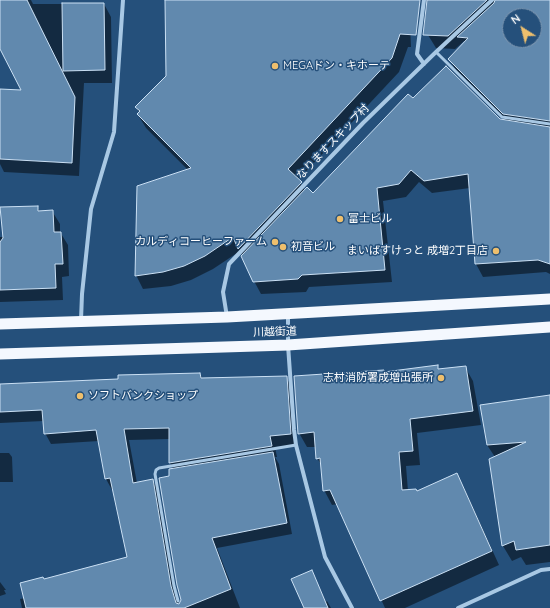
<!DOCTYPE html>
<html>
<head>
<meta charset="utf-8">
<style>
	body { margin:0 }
	#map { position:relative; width:550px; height:608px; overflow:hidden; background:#25507b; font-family:Quicksand,sans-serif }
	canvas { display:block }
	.north { position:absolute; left:502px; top:8px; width:40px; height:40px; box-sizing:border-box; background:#25507b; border:1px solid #7c96b0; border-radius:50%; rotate:324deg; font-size:11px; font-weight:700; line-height:16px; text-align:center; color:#fff }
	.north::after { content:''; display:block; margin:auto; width:14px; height:18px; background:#eebf6d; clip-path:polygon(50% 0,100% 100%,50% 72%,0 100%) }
</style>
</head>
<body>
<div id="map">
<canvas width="550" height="608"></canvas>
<div class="north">N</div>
</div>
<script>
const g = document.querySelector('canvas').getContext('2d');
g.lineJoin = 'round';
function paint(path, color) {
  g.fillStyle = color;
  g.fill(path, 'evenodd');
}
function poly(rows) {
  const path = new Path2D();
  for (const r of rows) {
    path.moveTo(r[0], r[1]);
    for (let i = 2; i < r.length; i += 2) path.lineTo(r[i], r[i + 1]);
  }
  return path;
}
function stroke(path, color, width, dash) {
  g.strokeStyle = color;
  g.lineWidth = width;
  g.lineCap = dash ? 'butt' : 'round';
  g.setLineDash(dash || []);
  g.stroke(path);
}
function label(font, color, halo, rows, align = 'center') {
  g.font = font + ' Quicksand,"Noto Sans JP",sans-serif';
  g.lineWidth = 3;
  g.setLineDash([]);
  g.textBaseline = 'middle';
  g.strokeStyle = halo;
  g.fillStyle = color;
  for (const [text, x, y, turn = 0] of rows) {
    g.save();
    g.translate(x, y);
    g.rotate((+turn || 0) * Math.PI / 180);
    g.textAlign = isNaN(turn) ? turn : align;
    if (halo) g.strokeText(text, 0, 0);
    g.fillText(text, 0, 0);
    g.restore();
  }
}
const shadow = poly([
	[0,0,31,0,33,4,104,4,111,17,112,83,84,83,79,176,4,172,0,164,0,90,22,91,0,47],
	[166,0,409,0,411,47,408,47,399,72,298,180,305,190,313,195,413,100,506,121,457,72,449,59,465,42,464,41,455,49,436,48,428,35,433,0,550,0,550,274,546,272,483,277,476,264,470,188,432,193,419,182,406,197,383,201,392,282,309,287,306,292,261,294,254,281,240,251,213,269,191,280,171,286,143,289,136,275,188,170,146,128,138,115,140,113,136,107,167,76],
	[510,16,534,16,534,40,510,40],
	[37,207,40,212,52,211,60,224,60,232,68,245,69,276,62,277,63,300,0,302,0,237,3,237],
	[437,366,439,370,465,367,473,381,481,425,417,433,420,465,406,466,408,491,417,492,456,474,464,488,499,565,405,608,385,608,338,504,332,505,324,490,322,466,317,458,316,447,307,447,299,433,384,371,385,373],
	[200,374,203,379,286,377,292,387,297,445,275,447,277,457,275,457,279,464,292,534,217,548,240,608,22,608,20,599,25,598,44,580,128,558,113,490,112,490,106,479,99,441,51,444,45,433,44,421,0,423,0,385,119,380],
	[170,439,170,463,174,470,170,476,182,600,181,604,179,604,177,598,159,491,152,480,137,483,129,440],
	[550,396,550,562,526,565,521,557,512,561,503,546,490,459,495,457,487,445],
	[0,453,9,453,12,457,13,482,0,482],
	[311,572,326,602,327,601,331,608,305,608],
	[0,582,6,590,4,590,6,594,0,596]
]);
const building = poly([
	[0,0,27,0,75,97,72,163,0,159,0,89,21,90,0,49,0,0],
	[165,0,420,0,416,35,400,34,392,58,288,169,302,182,238,249,233,237,205,256,184,266,163,272,135,276,137,186,191,168,137,114,140,111,135,107,166,76,165,0],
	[427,0,487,0,448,36,423,35,427,0],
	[495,0,550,0,550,121,503,114,448,59,468,38,457,37,494,3,495,0],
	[510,16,534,16,534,40,510,40,510,16],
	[62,3,104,3,105,70,63,71,62,3],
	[446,66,500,119,550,127,550,264,538,260,475,264,468,174,424,181,411,170,399,184,377,188,385,270,302,275,298,279,253,282,241,256,307,187,313,193,408,94,413,98,446,66],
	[38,206,38,211,53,210,54,232,61,232,63,264,55,264,56,288,0,290,0,242,3,238,0,207,38,206],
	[438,365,438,369,466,366,473,411,410,419,413,451,399,452,402,490,416,489,417,491,457,473,492,551,380,601,330,490,323,491,320,458,316,459,314,432,298,434,294,376,384,370,384,372,438,365],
	[200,373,201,378,287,376,291,434,270,436,272,446,169,463,169,428,124,429,133,483,153,479,171,586,176,603,179,604,181,600,177,585,159,478,169,476,169,469,273,452,287,523,212,538,231,589,184,608,26,608,20,583,43,577,44,579,127,557,110,478,105,479,96,430,44,434,42,410,0,412,0,384,118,379,118,375,200,373],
	[550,395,550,545,516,550,514,541,502,546,489,459,526,442,487,445,480,405,550,395],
	[312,570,328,608,304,608,291,579,312,570]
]);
const service = poly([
	[436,52,502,117,550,124],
	[178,601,174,586,155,474,156,470,159,468,296,445]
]);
const minor = poly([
	[424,64,417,54,424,0],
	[288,315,288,345,294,430,296,445,325,557,352,608],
	[227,317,223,292,229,264,363,123,436,52,492,0],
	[81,320,82,294,91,209,114,132,123,0],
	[458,608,541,570,550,569]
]);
const trunk = poly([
	[0,324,227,317,550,299],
	[0,354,288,345,550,327]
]);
const markers = [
	[275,66,4,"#eebf6d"],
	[340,219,4,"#eebf6d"],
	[275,242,4,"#eebf6d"],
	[283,247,4,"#eebf6d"],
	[496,251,4,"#eebf6d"],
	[441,378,4,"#eebf6d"],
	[80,396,4,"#eebf6d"]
];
const poiNames = [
	["MEGAドン・キホーテ",283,66],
	["富士ビル",348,219],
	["カルディコーヒーファーム",267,242,"right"],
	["初音ビル",291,247],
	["まいばすけっと 成増2丁目店",488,251,"right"],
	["志村消防署成増出張所",433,378,"right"],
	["ソフトバンクショップ",88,396]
];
const streetNames = [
	["なりますスキップ村",333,142,-46],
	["川越街道",275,332,-2]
];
paint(shadow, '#0007');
paint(building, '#6189ae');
stroke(building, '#cbe0f4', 1);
stroke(service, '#a8c8e4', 3);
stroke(minor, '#a8c8e4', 4);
stroke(trunk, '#f4f8fe', 11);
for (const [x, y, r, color] of markers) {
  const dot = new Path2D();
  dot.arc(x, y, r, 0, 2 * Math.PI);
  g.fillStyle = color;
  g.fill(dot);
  stroke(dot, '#25507b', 1.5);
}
label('11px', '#fff', '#25507b', poiNames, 'left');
label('11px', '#fff', '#25507b', streetNames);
</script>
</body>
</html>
